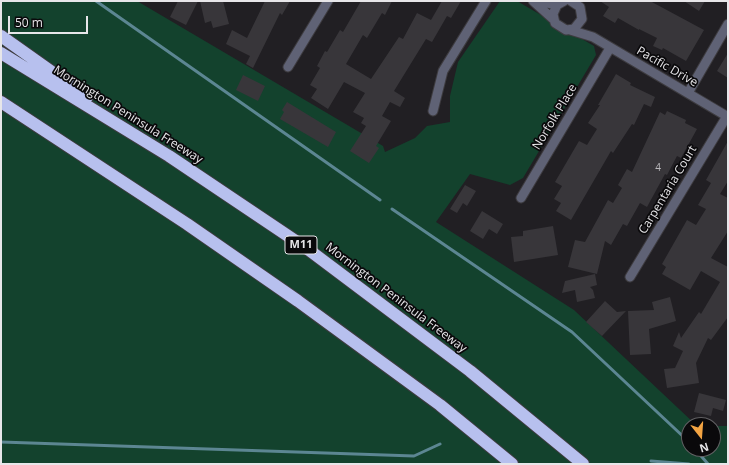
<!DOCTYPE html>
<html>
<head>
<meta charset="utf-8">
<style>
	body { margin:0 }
	#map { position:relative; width:729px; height:465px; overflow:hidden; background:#211f23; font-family:"Open Sans",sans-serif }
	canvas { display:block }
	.frame { position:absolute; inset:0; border:2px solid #e7e6e9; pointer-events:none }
	.north { position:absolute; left:681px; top:417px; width:40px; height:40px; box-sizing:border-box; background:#0a090b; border:1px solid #626164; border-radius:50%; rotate:163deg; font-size:11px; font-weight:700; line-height:16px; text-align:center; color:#e7e6e9 }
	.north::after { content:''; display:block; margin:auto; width:14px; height:18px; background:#f3a443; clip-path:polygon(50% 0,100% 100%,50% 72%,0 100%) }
	.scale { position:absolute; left:8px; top:16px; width:80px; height:18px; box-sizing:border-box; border:2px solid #e7e6e9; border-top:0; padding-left:5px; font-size:12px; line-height:14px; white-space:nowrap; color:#e7e6e9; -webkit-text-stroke:3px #0a090b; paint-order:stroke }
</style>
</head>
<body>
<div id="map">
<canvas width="729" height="465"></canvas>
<div class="frame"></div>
<div class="north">N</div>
<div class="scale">50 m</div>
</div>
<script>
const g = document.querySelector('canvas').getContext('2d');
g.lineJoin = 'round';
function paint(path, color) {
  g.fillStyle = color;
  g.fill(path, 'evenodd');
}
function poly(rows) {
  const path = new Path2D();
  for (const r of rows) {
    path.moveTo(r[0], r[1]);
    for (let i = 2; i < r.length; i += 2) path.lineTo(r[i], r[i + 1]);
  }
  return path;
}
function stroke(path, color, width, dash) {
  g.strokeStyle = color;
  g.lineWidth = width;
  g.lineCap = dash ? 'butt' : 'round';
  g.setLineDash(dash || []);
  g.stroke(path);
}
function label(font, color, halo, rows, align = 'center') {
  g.font = font + ' "Open Sans",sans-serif';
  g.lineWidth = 3.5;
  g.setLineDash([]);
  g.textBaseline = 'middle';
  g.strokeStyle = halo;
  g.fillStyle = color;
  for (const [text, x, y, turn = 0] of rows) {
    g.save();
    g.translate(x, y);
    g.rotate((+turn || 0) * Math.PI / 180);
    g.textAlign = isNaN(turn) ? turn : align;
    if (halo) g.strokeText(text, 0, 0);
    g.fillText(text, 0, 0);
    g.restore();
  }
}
const green = poly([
	[1,1,137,1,383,146,385,152,415,138,427,126,450,122,450,96,458,62,500,1,517,1,594,46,596,55,523,178,510,185,470,174,436,222,574,310,696,425,689,425,689,449,713,449,713,426,728,426,728,464,1,464]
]);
const stream = poly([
	[96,1,380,200],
	[392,209,572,332,689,442],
	[1,442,414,456,440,444],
	[695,449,708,464],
	[651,461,689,464]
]);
const building = poly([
	[178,1,198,1,186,25,170,17],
	[200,1,223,1,229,24,213,28,211,21,205,23],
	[265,1,290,1,282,15,280,13,253,68,246,64,250,56,226,44,232,30,247,38],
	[361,1,392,1,385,15,382,13,367,38,363,35,346,64,371,79,399,37,403,39,417,13,431,20,442,1,461,1,451,18,447,16,432,42,426,39,394,91,405,98,400,107,390,102,382,116,391,121,376,146,379,148,369,163,350,151,366,126,361,123,364,118,353,112,365,93,344,82,328,109,311,98,317,89,310,85,320,68,317,66,325,51,327,52,340,30,343,32],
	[600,1,650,1,704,30,686,61,663,48,662,50,653,46,657,38,639,29,639,30,618,18,615,23,603,16,609,7],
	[684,1,705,1,699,11],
	[728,53,728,78,717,71],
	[616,74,631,83,630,85,655,97,651,107,644,104,634,125,632,124,613,153,611,151,571,220,556,211,561,203,554,199,562,186,555,182,579,141,587,145,597,129,588,123,600,105,598,105],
	[243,75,265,86,258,101,236,90],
	[287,102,336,132,328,147,280,119,284,112,282,110],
	[667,111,686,120,685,123,697,129,681,158,677,156,667,175,665,174,647,207,640,203,627,226,623,224,611,245,605,241,597,274,568,267,575,240,585,242,608,200,613,203,622,188,618,185,627,169,632,172,660,112,665,115],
	[728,141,728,181,720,194,728,198,728,231,711,258,728,267,728,317,711,340,708,338,696,363,699,383,667,388,664,369,675,368,683,351,673,346,679,332,681,338,699,312,701,314,720,282,701,271,690,290,662,274,666,267,662,264,687,220,696,225,706,209,698,205,711,183,706,180],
	[465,185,476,191,467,206,463,203,457,213,450,209],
	[482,211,503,224,497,234,489,229,483,239,470,231],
	[553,226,558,255,514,262,511,237,523,236,523,231],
	[595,274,597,285,590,287,593,290,595,298,577,302,575,290,562,293,565,281],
	[670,297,676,321,649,329,651,354,630,355,628,311,654,310,652,302],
	[605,301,617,312,626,311,602,336,586,322],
	[699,393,726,400,723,411,713,408,711,416,694,412]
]);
const street = poly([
	[533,1,553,19],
	[538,1,557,5],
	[564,1,557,5,553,14,555,23,566,30,574,29,582,19,580,7,571,1],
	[570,30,593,37,728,117],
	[288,67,328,1],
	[688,93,728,24],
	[433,111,443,71,486,1],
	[521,198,610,48],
	[630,277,727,116]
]);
const highway = poly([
	[1,36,87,97],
	[1,53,169,156,309,250,470,371,583,464],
	[1,102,187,224,298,301,440,405,512,464]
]);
const numberNames = [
	["4",658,168]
];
const shields = [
	[301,245,32]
];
const shieldNames = [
	["M11",301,245]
];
const streetNames = [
	["Pacific Drive",667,67,30],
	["Mornington Peninsula Freeway",128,115,32],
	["Norfolk Place",555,117,-59],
	["Carpentaria Court",668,190,-59],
	["Mornington Peninsula Freeway",396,298,37]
];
paint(green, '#13422d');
stroke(stream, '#5c8692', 3);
paint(building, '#38363a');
stroke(street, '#3d3b3f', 11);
stroke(highway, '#3d3b3f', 14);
stroke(street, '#5f6275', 9);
stroke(highway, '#b7c0ee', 12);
label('10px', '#bbbabd', null, numberNames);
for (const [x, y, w] of shields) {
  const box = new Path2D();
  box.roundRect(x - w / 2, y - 9, w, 18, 3);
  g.fillStyle = '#0a090b';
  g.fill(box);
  stroke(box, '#e7e6e9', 1);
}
label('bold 11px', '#e7e6e9', null, shieldNames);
label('12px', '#e7e6e9', '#0a090b', streetNames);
</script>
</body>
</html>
